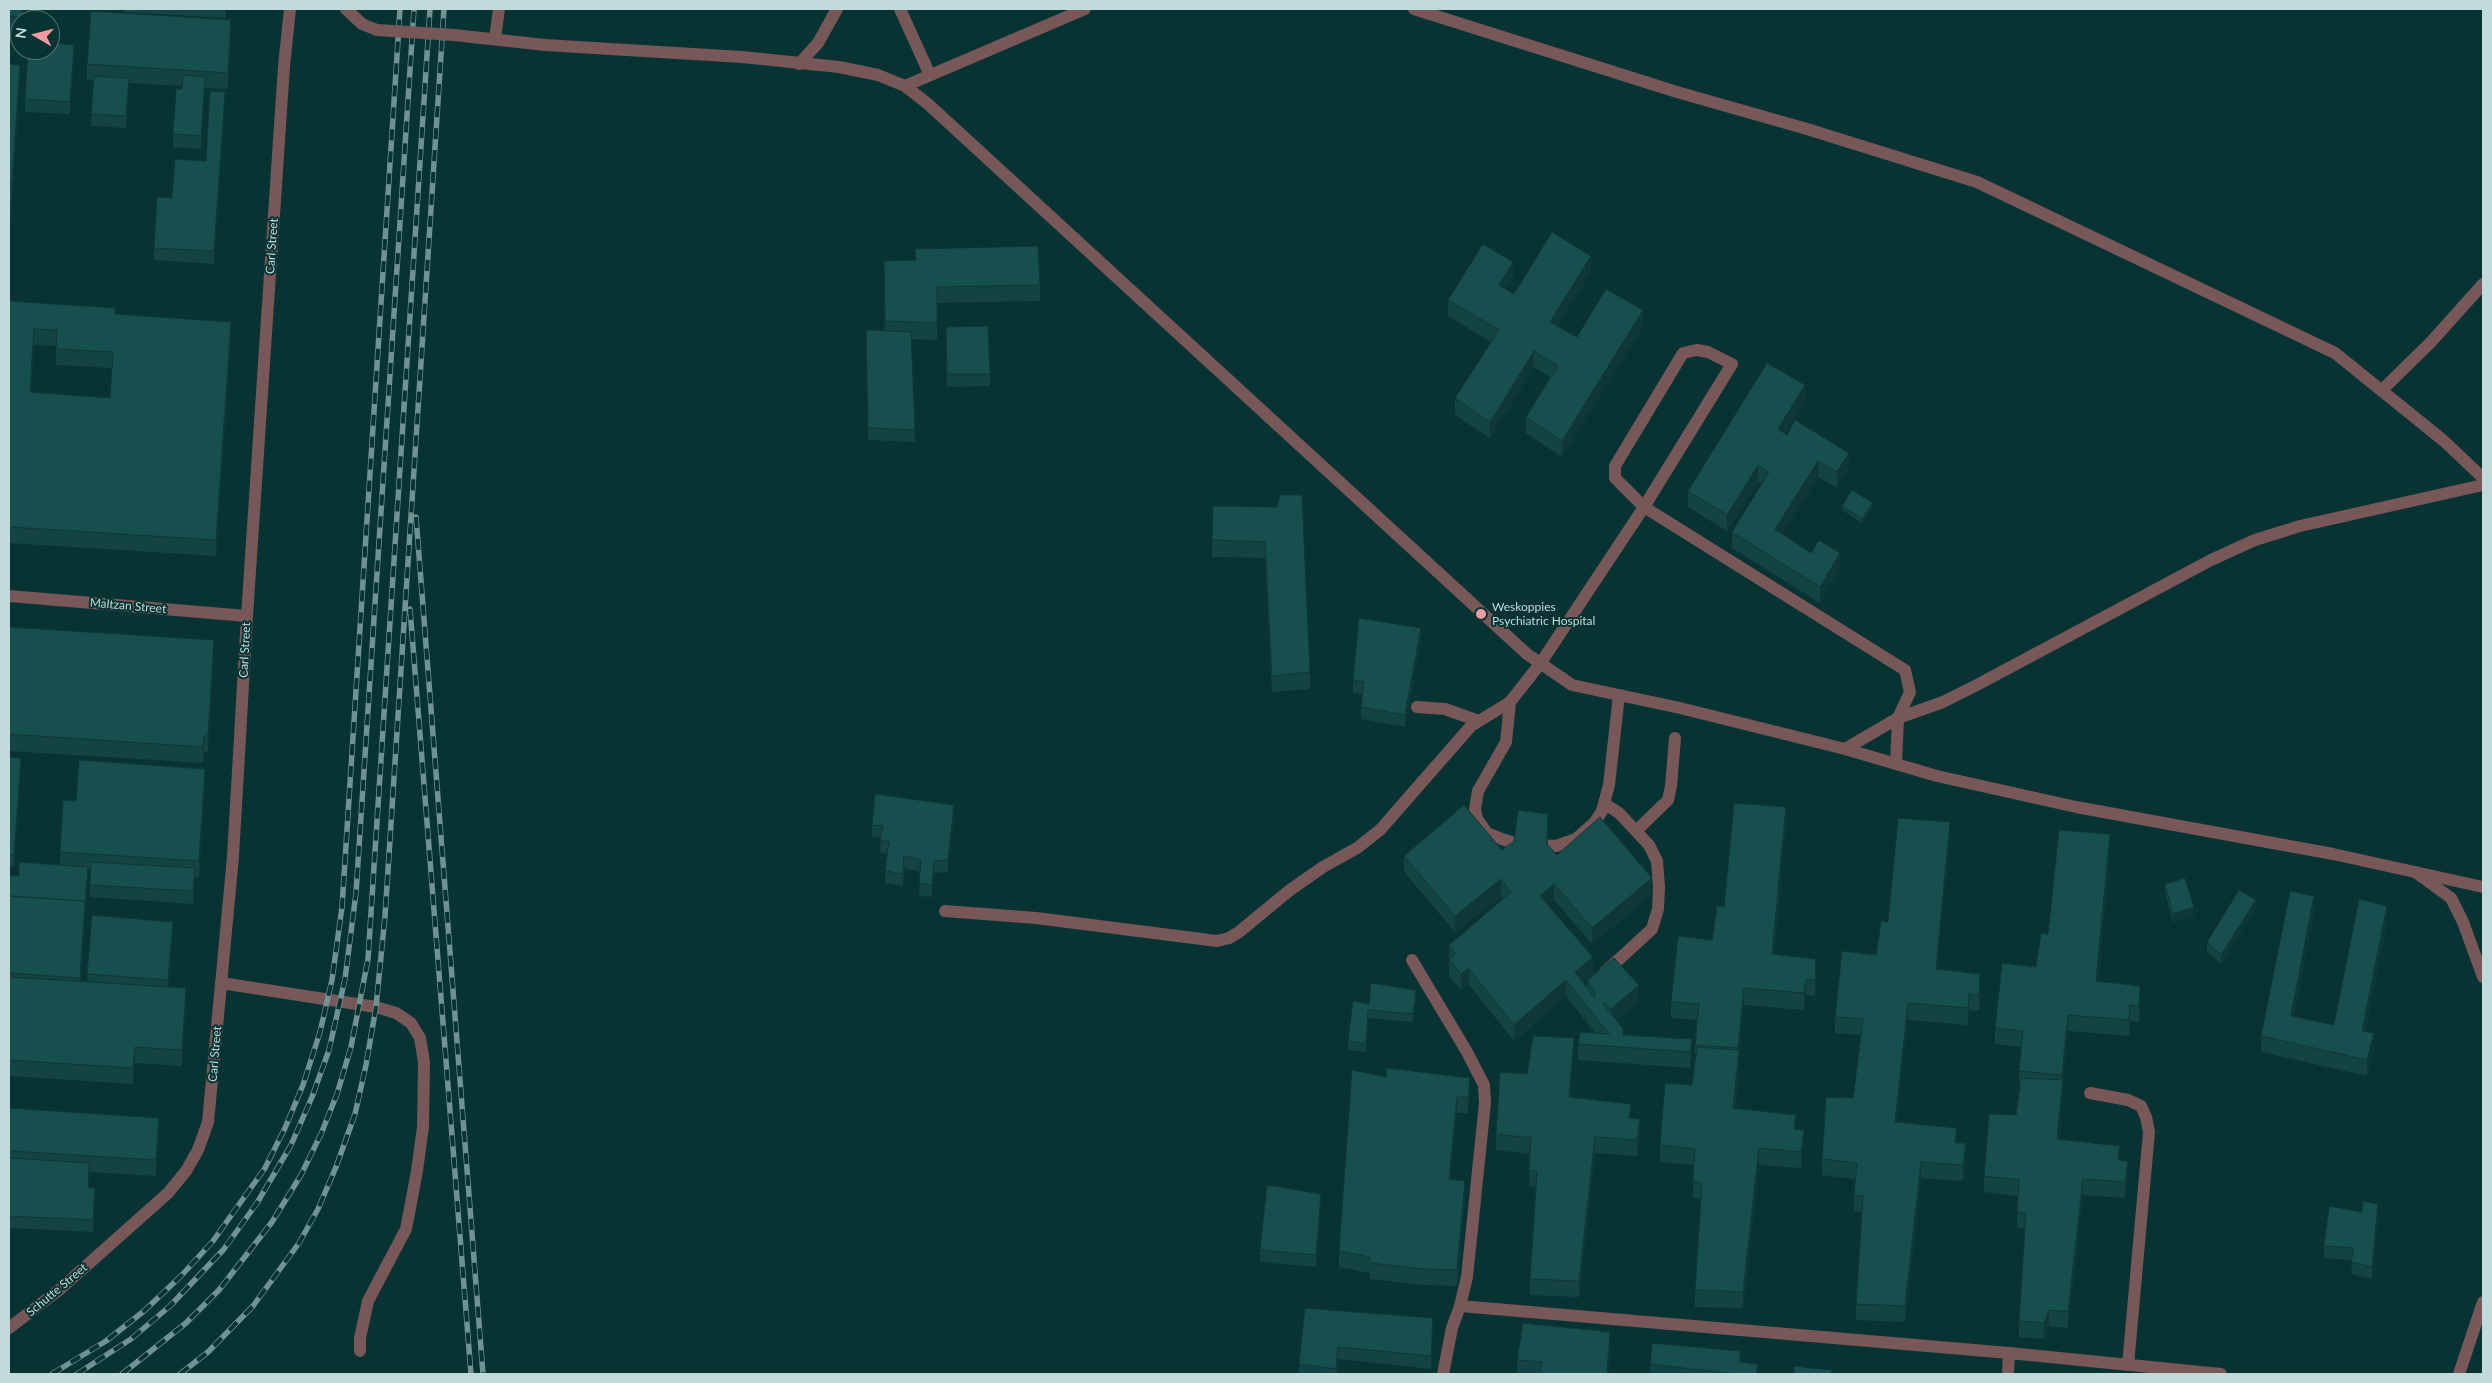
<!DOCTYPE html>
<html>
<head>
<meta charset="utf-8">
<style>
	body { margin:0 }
	#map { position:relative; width:2492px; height:1383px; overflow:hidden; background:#083333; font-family:Lato,sans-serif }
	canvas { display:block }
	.frame { position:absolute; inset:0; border:10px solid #c1dbdb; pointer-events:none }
	.north { position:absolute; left:10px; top:10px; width:50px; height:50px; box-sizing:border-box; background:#083333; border:1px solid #527676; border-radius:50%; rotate:278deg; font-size:14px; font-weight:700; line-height:20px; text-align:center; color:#c1dbdb }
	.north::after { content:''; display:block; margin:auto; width:18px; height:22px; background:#f49aa1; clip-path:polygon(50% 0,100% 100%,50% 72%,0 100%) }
</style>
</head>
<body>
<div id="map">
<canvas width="2492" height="1383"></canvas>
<div class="frame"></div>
<div class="north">N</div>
</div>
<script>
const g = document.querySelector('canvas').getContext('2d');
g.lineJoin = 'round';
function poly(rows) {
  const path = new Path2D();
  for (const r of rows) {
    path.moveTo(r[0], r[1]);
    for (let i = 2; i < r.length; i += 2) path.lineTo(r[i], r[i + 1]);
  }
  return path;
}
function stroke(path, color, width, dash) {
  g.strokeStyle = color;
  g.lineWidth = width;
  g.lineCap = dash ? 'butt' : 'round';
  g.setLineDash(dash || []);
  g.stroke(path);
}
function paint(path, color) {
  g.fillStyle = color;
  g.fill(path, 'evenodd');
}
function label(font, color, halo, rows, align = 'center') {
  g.font = font + ' Lato,sans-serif';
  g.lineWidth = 4;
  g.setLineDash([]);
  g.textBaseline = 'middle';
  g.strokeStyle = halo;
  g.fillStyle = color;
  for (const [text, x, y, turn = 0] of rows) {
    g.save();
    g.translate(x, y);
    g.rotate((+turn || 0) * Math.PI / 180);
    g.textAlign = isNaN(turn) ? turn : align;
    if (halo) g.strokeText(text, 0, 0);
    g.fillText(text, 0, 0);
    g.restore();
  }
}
const service = poly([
	[900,9,930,75],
	[1414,9,1677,92,1807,129,1977,182,2335,353,2444,441,2483,478],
	[799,64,818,43,837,9],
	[905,86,1085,9],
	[2382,390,2431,342,2483,284],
	[1510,702,1506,742,1478,791,1475,809,1477,819,1487,833,1502,839,1517,844,1556,846,1576,839,1595,822,1602,811,1609,785,1619,695],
	[1417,707,1445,709,1476,720],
	[1845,749,1898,718,1943,702,1975,686,2211,560,2255,540,2300,526,2483,485],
	[1637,830,1668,800,1671,786,1675,738],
	[2415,872,2451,898,2463,922,2483,977],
	[945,911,1036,918,1217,941,1229,938,1239,932,1290,890,1323,867,1357,848,1380,830,1471,726,1510,702,1540,664,1644,507,1732,364,1708,352,1697,350,1683,353,1615,466,1615,478,1644,507,1905,670,1910,692,1898,718,1896,764],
	[1604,973,1652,929,1658,909,1659,887,1657,861,1649,845,1619,813,1605,804],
	[221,983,376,1007,396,1013,411,1023,420,1038,424,1062,423,1127,417,1171,406,1229,368,1301,360,1338,360,1351],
	[2090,1093,2128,1100,2141,1106,2146,1117,2149,1132,2128,1365],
	[1443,1374,1452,1328,1460,1306],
	[2008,1374,2009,1353],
	[2459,1374,2483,1302]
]);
const minor = poly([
	[346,9,362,24,377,30],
	[454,35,545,45,742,57,839,67,878,75,905,86,928,104,1527,654,1572,685,1680,708,1845,749,1937,776,2076,807,2333,854,2483,887],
	[495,38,499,9],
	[9,596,247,616],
	[1412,960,1467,1052,1484,1085,1485,1103,1467,1277,1460,1306,2009,1353,2221,1374],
	[9,1328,59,1290,168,1193,186,1171,198,1150,208,1122,233,857,247,616,284,66,290,9]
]);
const rail = poly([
	[416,517,483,1374],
	[410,609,471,1374],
	[52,1374,106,1341,144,1311,181,1276,213,1241,265,1168,285,1128,303,1085,320,1032,332,980,342,907,400,9],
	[77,1374,131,1339,170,1306,224,1249,257,1203,291,1145,312,1097,329,1050,345,979,356,893,414,9],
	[122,1374,186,1323,219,1290,272,1222,301,1175,321,1134,337,1094,351,1047,368,959,430,9],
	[180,1374,208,1352,253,1306,299,1243,318,1209,336,1167,355,1114,366,1065,376,1007,385,916,444,9]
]);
const minorBridge = poly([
	[377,30,454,35]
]);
const wall = poly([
	[9,9,23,9,23,20,20,20,20,29,9,28],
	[124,9,226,9,226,18,124,12],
	[231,36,228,89,205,88,201,149,173,147,173,134,182,86,129,83,126,128,91,126,93,80,87,80,87,64],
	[74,57,70,114,25,112,25,99],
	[9,64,20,81,9,245],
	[225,104,214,264,154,260,154,248,172,198,206,161],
	[915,249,1040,285,1040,301,937,303,937,340,911,339,915,442,868,440,866,330,885,331,884,261,915,260],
	[1591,272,1557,326,1577,337,1643,326,1562,457,1526,433,1526,417,1550,377,1534,367,1490,438,1455,415,1455,398,1491,342,1448,316,1448,300,1513,279,1506,289,1514,294],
	[9,301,115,314,231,338,216,556,9,543],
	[34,345,56,346,56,365,112,368,110,398,31,392],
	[946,327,990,374,990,386,947,387],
	[1805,401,1785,434,1849,469,1837,488,1818,477,1782,534,1811,553,1840,569,1820,603,1732,548,1732,532,1762,484,1758,481,1727,531,1688,507,1688,491],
	[1842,506,1873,507,1862,523,1842,510],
	[1277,507,1310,672,1310,689,1272,692,1265,558,1212,557,1212,540],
	[9,627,214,656,208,752,204,752,203,763,9,751],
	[1421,641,1405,727,1361,719,1361,707,1362,694,1353,693,1353,680],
	[9,757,21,770,14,867,9,867],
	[205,785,199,877,195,877,193,904,90,897,90,870,88,870,81,982,87,982,87,974,173,934,168,987,186,1005,182,1066,135,1063,133,1084,9,1076,9,875,19,876,60,865,60,852,76,801],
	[954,818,948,872,934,873,932,897,919,896,920,872,904,868,903,886,885,883,885,871,887,854,880,853,881,838,872,837,872,825],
	[1786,823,1774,954,1816,976,1815,996,1806,995,1804,1010,1744,1005,1735,1109,1796,1130,1804,1146,1801,1168,1759,1165,1743,1308,1695,1307,1695,1290,1701,1199,1693,1197,1693,1181,1694,1165,1660,1162,1660,1145,1692,1085,1695,1061,1695,1045,1697,1020,1671,1018,1671,1002,1712,940,1724,907],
	[1548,830,1548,845,1557,855,1652,894,1592,944,1554,900,1548,905,1593,974,1583,982,1587,987,1587,980,1639,1001,1617,1020,1623,1035,1692,1039,1692,1055,1690,1068,1578,1060,1578,1044,1595,1033,1566,996,1514,1041,1469,985,1461,990,1449,976,1449,945,1504,899,1501,896,1455,932,1404,872,1404,856,1502,850],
	[1950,838,1937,969,1980,991,1979,1011,1969,1010,1968,1025,1908,1020,1896,1122,1957,1143,1966,1160,1963,1181,1921,1178,1905,1322,1856,1320,1856,1304,1862,1212,1854,1211,1854,1195,1856,1179,1822,1175,1822,1159,1853,1098,1861,1035,1835,1033,1835,1017,1876,955,1888,922],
	[2110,850,2098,981,2140,1002,2139,1022,2130,1021,2129,1036,2068,1031,2063,1084,2063,1096,2059,1139,2120,1160,2128,1177,2125,1198,2083,1195,2068,1328,2049,1326,2044,1339,2019,1337,2019,1321,2025,1229,2017,1228,2017,1212,2018,1196,1984,1192,1984,1176,2016,1115,2020,1087,2019,1087,2019,1071,2021,1047,1995,1044,1995,1028,2036,967,2048,934],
	[2165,884,2194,916,2173,923,2165,892],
	[2256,908,2221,964,2207,951,2207,942],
	[2314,912,2294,1016,2334,1025,2387,922,2365,1031,2374,1049,2367,1076,2261,1052,2261,1036],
	[1416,998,1413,1022,1368,1018,1366,1052,1348,1050,1348,1041,1369,1004],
	[1574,1054,1570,1097,1631,1118,1640,1135,1637,1156,1595,1153,1579,1297,1530,1295,1530,1279,1536,1187,1529,1186,1530,1154,1496,1150,1496,1134,1527,1074],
	[1352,1070,1470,1094,1468,1113,1457,1113,1450,1179,1465,1197,1457,1286,1423,1285,1370,1279,1370,1273,1339,1267,1339,1251],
	[9,1108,159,1134,156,1176,89,1172,88,1188,95,1200,93,1232,9,1228],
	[1321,1206,1316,1267,1260,1262,1260,1250],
	[2378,1216,2372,1279,2351,1274,2352,1260,2324,1258,2324,1246],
	[1305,1308,1433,1331,1431,1369,1338,1359,1337,1374,1299,1374,1299,1364],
	[1610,1348,1608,1374,1517,1374,1517,1360],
	[1740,1362,1757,1374,1668,1374,1650,1372,1650,1364]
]);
const shadedWall = poly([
	[231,20,231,36,228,89,228,73],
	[74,45,74,57,70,114,70,102],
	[20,65,20,81,12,197,12,181],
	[205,77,205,89,201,149,201,136],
	[129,78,129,90,126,128,126,116],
	[225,92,225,104,214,264,214,251],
	[12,189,12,201,9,245,9,233],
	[1591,256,1591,272,1550,338,1550,322],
	[1513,262,1513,279,1499,301,1499,285],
	[1643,310,1643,326,1562,457,1562,441],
	[231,322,231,338,216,556,216,540],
	[34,329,34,345,30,409,30,392],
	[1534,351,1534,367,1490,438,1490,422],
	[1805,385,1805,401,1778,446,1778,429],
	[1849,453,1849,469,1837,488,1837,472],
	[1818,461,1818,477,1775,545,1775,529],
	[1758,465,1758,481,1727,531,1727,515],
	[1873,503,1873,507,1862,523,1862,519],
	[1840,553,1840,569,1820,603,1820,587],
	[1421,628,1421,641,1405,727,1405,715],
	[214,640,214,656,208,752,208,736],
	[204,736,204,752,203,763,203,747],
	[21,758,21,770,14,867,14,855],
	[205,769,205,785,199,877,199,861],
	[954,805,954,818,948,872,948,860],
	[1786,807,1786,823,1772,970,1772,954],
	[1548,814,1548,830,1547,860,1547,844],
	[1950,822,1950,838,1936,985,1936,969],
	[2110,834,2110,850,2096,997,2096,981],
	[934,861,934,873,932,897,932,885],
	[88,867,88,879,80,994,80,978],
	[195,868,195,881,193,904,193,891],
	[1652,878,1652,894,1592,944,1592,928],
	[1501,879,1501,896,1455,932,1455,916],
	[1554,884,1554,900,1540,912,1540,896],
	[2314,896,2314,912,2291,1032,2291,1016],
	[2256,900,2256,908,2221,964,2221,955],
	[2387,906,2387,922,2362,1047,2362,1031],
	[2194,907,2194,916,2173,923,2173,914],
	[173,922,173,934,168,992,168,980],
	[1593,957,1593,974,1575,988,1575,972],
	[1816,959,1816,976,1815,996,1815,980],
	[1469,969,1469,985,1461,990,1461,974],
	[1980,974,1980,991,1979,1011,1979,995],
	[1806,979,1806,995,1804,1010,1804,993],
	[1566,980,1566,996,1514,1041,1514,1025],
	[1639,985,1639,1001,1611,1025,1611,1009],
	[2140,986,2140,1002,2139,1022,2139,1006],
	[186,988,186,1005,182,1066,182,1050],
	[1744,988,1744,1005,1733,1125,1733,1108,1738,1058,1738,1048],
	[1416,990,1416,998,1413,1022,1413,1014],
	[1969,994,1969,1010,1968,1025,1968,1008],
	[1908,1003,1908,1020,1895,1138,1895,1122],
	[2130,1005,2130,1021,2129,1036,2129,1020],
	[1368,1010,1368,1018,1366,1052,1366,1044],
	[2068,1015,2068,1031,2063,1084,2063,1096,2057,1155,2057,1139,2062,1087,2062,1075],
	[2374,1033,2374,1049,2367,1076,2367,1060],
	[1574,1038,1574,1054,1569,1113,1569,1097],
	[1692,1039,1692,1055,1690,1068,1690,1052],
	[135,1047,135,1063,133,1084,133,1068],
	[1470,1078,1470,1094,1468,1113,1468,1097],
	[1457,1097,1457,1113,1449,1195,1449,1179],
	[1631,1104,1631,1120,1629,1118],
	[1796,1115,1796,1131,1794,1129],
	[159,1118,159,1134,156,1176,156,1160],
	[1640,1119,1640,1135,1637,1156,1637,1140],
	[1957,1128,1957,1145,1955,1143],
	[1804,1130,1804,1146,1801,1168,1801,1152],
	[1595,1137,1595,1153,1579,1297,1579,1281],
	[1966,1143,1966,1160,1963,1181,1963,1165],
	[2120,1146,2120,1162,2118,1160],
	[1759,1148,1759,1165,1743,1308,1743,1292],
	[2128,1161,2128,1177,2125,1198,2125,1182],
	[1921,1162,1921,1178,1905,1322,1905,1306],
	[2083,1179,2083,1195,2068,1328,2068,1312],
	[1465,1181,1465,1197,1457,1286,1457,1270],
	[95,1188,95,1200,93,1232,93,1220],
	[1321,1194,1321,1206,1316,1267,1316,1255],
	[2378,1204,2378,1216,2372,1279,2372,1267],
	[2049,1310,2049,1326,2044,1339,2044,1323],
	[1433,1318,1433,1331,1431,1369,1431,1356],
	[1610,1332,1610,1348,1608,1374,1607,1374],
	[1338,1347,1338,1359,1336,1374,1336,1369]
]);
const building = poly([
	[9,9,22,9,22,17,9,16,9,9],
	[91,11,231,20,228,73,87,64,91,11],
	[50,43,74,45,70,102,25,99,28,50,50,50,50,43],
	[9,64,20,65,12,181,9,181,9,64],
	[183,75,205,77,201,136,173,134,176,89,182,89,183,75],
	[94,76,129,78,126,116,91,114,94,76],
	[210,91,225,92,214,251,154,248,157,197,172,198,175,159,206,161,210,91],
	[9,189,12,189,9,233,9,189],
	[1552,232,1591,256,1550,322,1577,337,1606,289,1643,310,1562,441,1526,417,1558,366,1534,351,1490,422,1455,398,1499,330,1448,300,1483,244,1513,262,1499,285,1514,294,1552,232],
	[1038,246,1040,285,937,287,937,323,885,321,884,261,916,260,915,249,1038,246],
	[9,301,115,308,115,314,231,322,216,540,9,527,9,301],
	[34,329,57,330,56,349,113,352,110,398,30,392,34,329],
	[988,326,990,374,947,374,946,327,988,326],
	[866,330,911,332,915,430,868,428,866,330],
	[1767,363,1805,385,1778,429,1787,435,1795,420,1849,453,1837,472,1818,461,1775,529,1811,553,1819,540,1840,553,1820,587,1732,532,1769,472,1758,465,1727,515,1688,491,1767,363],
	[1852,490,1873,503,1862,519,1842,506,1852,490],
	[1280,495,1302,495,1310,672,1272,676,1265,542,1212,540,1213,506,1277,507,1280,495],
	[1359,618,1421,628,1405,715,1361,707,1364,682,1353,680,1359,618],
	[9,627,214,640,208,736,204,736,203,747,9,734,9,627],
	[9,757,21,758,14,855,9,855,9,757],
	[79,760,205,769,199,861,60,852,63,800,76,801,79,760],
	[875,794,954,805,948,860,934,861,932,885,919,883,921,860,904,856,903,874,885,871,889,842,880,840,883,826,872,825,875,794],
	[1734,803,1786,807,1772,954,1816,959,1815,980,1806,979,1804,993,1744,988,1738,1048,1695,1045,1699,1004,1671,1002,1678,936,1712,940,1717,906,1724,907,1734,803],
	[1464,805,1502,850,1514,841,1518,810,1548,814,1547,844,1557,855,1600,817,1652,878,1592,928,1554,884,1540,896,1593,957,1575,972,1594,997,1596,994,1587,980,1614,958,1639,985,1611,1009,1605,1003,1603,1004,1623,1028,1623,1035,1692,1039,1690,1052,1578,1044,1580,1032,1609,1034,1566,980,1514,1025,1469,969,1461,974,1449,960,1455,954,1449,945,1511,892,1501,879,1455,916,1404,856,1464,805],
	[1898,818,1950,822,1936,969,1980,974,1979,995,1969,994,1968,1008,1908,1003,1895,1122,1957,1128,1955,1143,1966,1143,1963,1165,1921,1162,1905,1306,1856,1304,1863,1196,1854,1195,1857,1163,1822,1159,1826,1097,1853,1098,1863,1019,1835,1017,1842,951,1876,955,1881,921,1888,922,1898,818],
	[2059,830,2110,834,2096,981,2140,986,2139,1006,2130,1005,2129,1020,2068,1015,2062,1075,2019,1071,2023,1031,1995,1028,2002,963,2036,967,2041,933,2048,934,2059,830],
	[19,862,88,867,85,905,85,901,9,896,9,875,19,876,19,862],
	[91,862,195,868,193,891,90,885,91,862],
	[2185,878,2194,907,2173,914,2165,884,2185,878],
	[2239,890,2256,900,2221,955,2207,942,2239,890],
	[2290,891,2314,896,2291,1016,2334,1025,2359,899,2387,906,2362,1031,2374,1033,2367,1060,2261,1036,2290,891],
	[9,896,85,901,80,978,9,973,9,896],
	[92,915,173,922,168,980,87,974,92,915],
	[9,977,186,988,182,1050,135,1047,133,1068,9,1060,9,977],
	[1371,983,1416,990,1413,1014,1368,1010,1366,1044,1348,1041,1353,1001,1369,1004,1371,983],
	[1533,1036,1574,1038,1569,1097,1631,1104,1629,1118,1640,1119,1637,1140,1595,1137,1579,1281,1530,1279,1537,1171,1529,1170,1531,1138,1496,1134,1500,1072,1527,1074,1533,1036],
	[1697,1047,1739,1050,1733,1108,1796,1115,1794,1129,1804,1130,1801,1152,1759,1148,1743,1292,1695,1290,1702,1183,1693,1181,1695,1149,1660,1145,1665,1083,1692,1085,1697,1047],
	[1387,1068,1470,1078,1468,1097,1457,1097,1449,1179,1465,1181,1457,1270,1423,1269,1370,1263,1370,1257,1339,1251,1352,1070,1386,1077,1387,1068],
	[2021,1078,2063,1080,2057,1139,2120,1146,2118,1160,2128,1161,2125,1182,2083,1179,2068,1312,2049,1310,2044,1323,2019,1321,2026,1213,2017,1212,2019,1180,1984,1176,1989,1114,2016,1115,2021,1078],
	[9,1108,159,1118,156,1160,9,1151,9,1108],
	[9,1158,89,1163,88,1188,95,1188,93,1220,9,1216,9,1158],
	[1267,1185,1321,1194,1316,1255,1260,1250,1267,1185],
	[2363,1201,2378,1204,2372,1267,2351,1262,2354,1248,2324,1246,2329,1206,2362,1212,2363,1201],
	[1305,1308,1433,1318,1431,1356,1338,1347,1336,1369,1299,1364,1305,1308],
	[1523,1323,1610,1332,1607,1374,1540,1374,1542,1362,1517,1360,1523,1323],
	[1652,1343,1740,1351,1740,1362,1758,1364,1756,1374,1735,1374,1650,1364,1652,1343],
	[1794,1366,1832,1370,1831,1374,1794,1374,1794,1366]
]);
const markers = [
	[1481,614,6,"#f49aa1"]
];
const streetNames = [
	["Carl Street",272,246,-86],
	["Maltzan Street",128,606,5],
	["Carl Street",245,650,-87],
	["Carl Street",215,1054,-85],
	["Schutte Street",57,1290,-40]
];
const poiNames = [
	["Weskoppies",1492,607],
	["Psychiatric Hospital",1492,621]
];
stroke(service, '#785759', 12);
stroke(minor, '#785759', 12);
stroke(rail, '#719292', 5.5);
stroke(rail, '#083333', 4, [11]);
stroke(minorBridge, '#785759', 12);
paint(wall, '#144343');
paint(shadedWall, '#103737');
paint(building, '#174e4e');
stroke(building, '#103737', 1);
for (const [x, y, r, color] of markers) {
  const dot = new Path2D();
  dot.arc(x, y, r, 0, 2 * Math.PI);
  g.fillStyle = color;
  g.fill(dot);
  stroke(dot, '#083333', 2);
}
label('12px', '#c1dbdb', '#083333', streetNames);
label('12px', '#c1dbdb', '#083333', poiNames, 'left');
</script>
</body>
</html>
